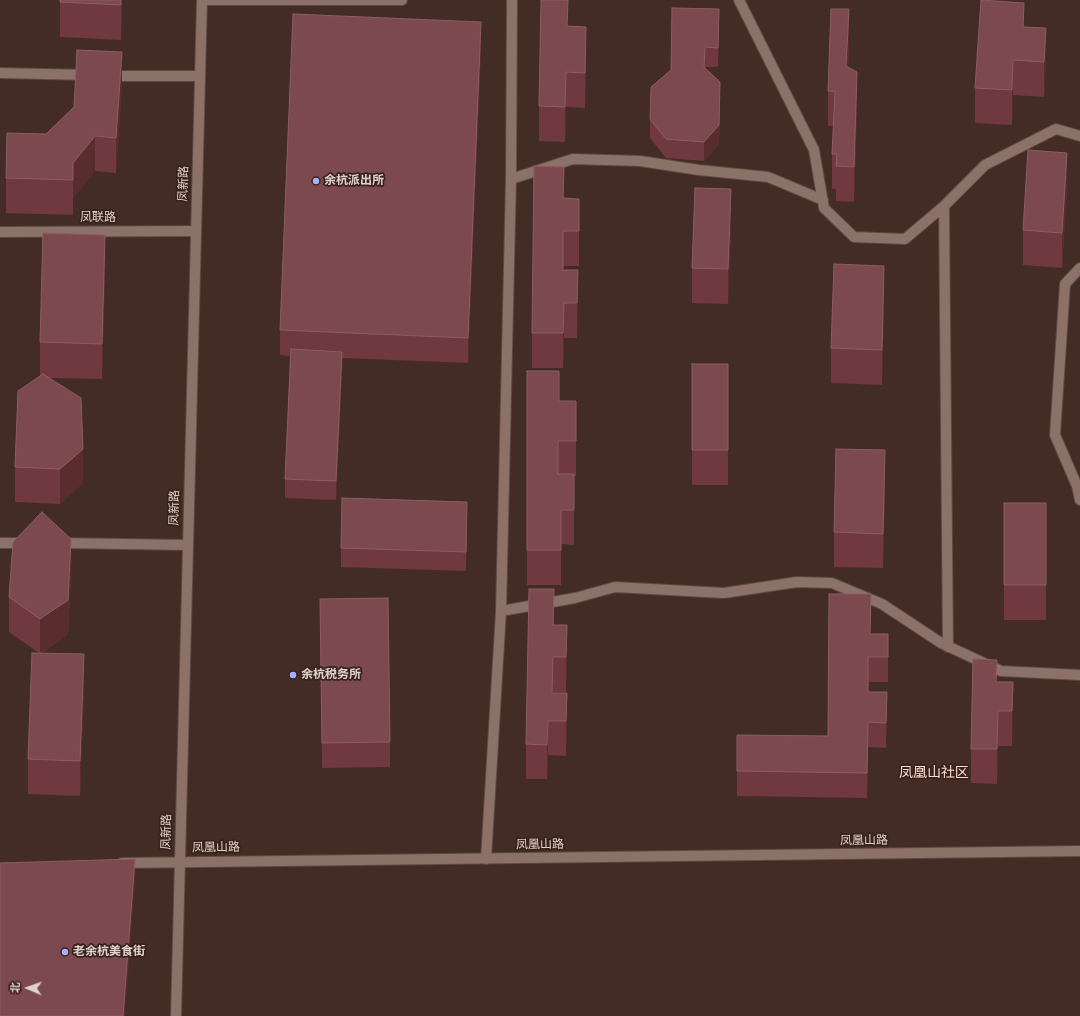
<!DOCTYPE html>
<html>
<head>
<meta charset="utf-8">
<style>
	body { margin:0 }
	#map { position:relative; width:1080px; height:1016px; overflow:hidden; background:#432c25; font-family:"DejaVu Sans","Noto Sans SC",sans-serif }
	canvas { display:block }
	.north { position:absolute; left:8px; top:968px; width:40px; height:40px; -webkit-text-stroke:3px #38221b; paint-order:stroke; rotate:272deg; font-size:11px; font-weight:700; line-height:16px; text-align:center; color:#e0d1cc }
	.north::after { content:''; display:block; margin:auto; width:14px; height:18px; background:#e0d1cc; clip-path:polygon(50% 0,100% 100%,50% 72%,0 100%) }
</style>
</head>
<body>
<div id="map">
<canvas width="1080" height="1016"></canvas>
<div class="north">北</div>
</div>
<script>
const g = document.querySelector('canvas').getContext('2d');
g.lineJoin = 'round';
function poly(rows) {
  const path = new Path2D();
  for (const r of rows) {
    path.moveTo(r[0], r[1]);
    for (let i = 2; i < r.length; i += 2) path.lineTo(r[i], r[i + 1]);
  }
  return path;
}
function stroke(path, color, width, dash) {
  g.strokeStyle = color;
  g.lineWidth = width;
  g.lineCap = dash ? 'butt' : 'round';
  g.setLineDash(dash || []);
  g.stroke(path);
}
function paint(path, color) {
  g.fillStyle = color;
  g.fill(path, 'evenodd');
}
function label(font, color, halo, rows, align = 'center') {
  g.font = font + ' "DejaVu Sans","Noto Sans SC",sans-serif';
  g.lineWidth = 3.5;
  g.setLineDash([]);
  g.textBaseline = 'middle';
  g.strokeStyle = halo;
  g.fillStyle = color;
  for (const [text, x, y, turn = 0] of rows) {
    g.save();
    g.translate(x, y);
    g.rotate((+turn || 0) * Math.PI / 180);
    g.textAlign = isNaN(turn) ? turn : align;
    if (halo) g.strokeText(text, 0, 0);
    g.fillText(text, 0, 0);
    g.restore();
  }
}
const lane = poly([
	[739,0,814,150,824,208,854,237,905,239,944,206,985,165,1056,129,1080,136],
	[0,73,90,75],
	[110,76,200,76],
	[511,179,573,159,640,161,699,170,768,177,823,200],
	[944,206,948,647],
	[1080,268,1065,284,1055,435,1077,486,1080,500],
	[0,543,26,543],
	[58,543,188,545],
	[501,611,575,598,615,587,724,593,797,582,832,583,882,604,941,643,1001,671,1080,675],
	[486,859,501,611,511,179,512,0]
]);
const street = poly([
	[0,232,195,231]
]);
const secondary = poly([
	[202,0,402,0],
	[122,863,1080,851],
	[176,1016,202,0]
]);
const wall = poly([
	[60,0,122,0,121,40,60,37],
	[568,26,586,62,585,108,566,107,565,142,539,141,539,106],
	[1024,27,1046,63,1044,97,1013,95,1012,125,975,123,975,88],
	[719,29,718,67,705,67,720,101,719,144,704,161,666,158,650,138,650,119],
	[849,44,848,67,857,107,854,202,836,201,836,189,832,189,832,154,834,126,828,126,828,91],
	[481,47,468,363,342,358,342,371,336,500,285,498,285,479,290,356,280,355,280,330],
	[122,87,116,173,95,171,73,198,73,215,6,213,6,178,46,134],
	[1067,188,1062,268,1023,265,1023,230],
	[564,198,579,199,579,266,563,266,563,270,578,270,577,338,564,338,563,368,532,368,532,333],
	[731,224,728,304,692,303,692,268],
	[105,270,102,379,49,378,83,483,60,504,15,502,15,467,40,376,40,342],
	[884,301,882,385,831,383,831,348],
	[692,364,728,364,728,485,692,485],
	[527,371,559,401,576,401,576,476,574,476,574,545,561,544,561,585,527,585],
	[885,485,883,568,834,567,834,532],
	[1004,503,1046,503,1046,620,1004,620],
	[467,522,466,571,341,567,341,548],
	[71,574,68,634,42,653,84,689,80,796,28,794,28,759,39,653,9,632,9,597],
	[320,600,390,742,390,767,322,768],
	[554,625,567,625,566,692,553,692,553,693,567,693,566,756,548,755,547,779,526,779,526,744],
	[870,634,888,634,888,682,868,682,868,692,887,692,886,748,868,747,867,798,737,796,737,735,828,736],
	[997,682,1013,682,1012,746,998,746,997,784,971,783,971,749]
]);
const shadedWall = poly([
	[121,0,122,0,121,40],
	[1024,3,1024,38,1023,61,1023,27],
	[719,9,719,29,718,67,718,48],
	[849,9,849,44,846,101,846,66],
	[481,22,481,47,468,363,468,338],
	[586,27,586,62,585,108,585,73],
	[1046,28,1046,63,1044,97,1044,62],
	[122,52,122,87,116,173,116,138],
	[1013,60,1013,95,1012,125,1012,90],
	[566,72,566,107,565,142,565,107],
	[857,72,857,107,854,202,854,167],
	[720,82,720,101,719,144,704,161,704,142],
	[95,136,95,171,73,198,73,215,73,163],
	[1067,153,1067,188,1062,268,1062,233],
	[731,189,731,224,728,304,728,269],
	[105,235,105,270,102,379,102,344],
	[884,266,884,301,882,385,882,350],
	[578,270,578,305,577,338,577,303],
	[564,303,564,338,563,368,563,333],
	[342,352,342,371,336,500,336,481],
	[83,449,83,483,60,504,60,469],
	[885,450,885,485,883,568,883,534],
	[467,502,467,522,466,571,466,552],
	[71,539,71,574,68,634,40,654,40,619],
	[554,589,554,624,553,660,553,625],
	[567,625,567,660,566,692,566,657],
	[84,654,84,689,80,796,80,761],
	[553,657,553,692,552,721,552,693],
	[1013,682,1013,717,1012,746,1012,711],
	[567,693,567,728,566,756,566,721],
	[998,711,998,746,997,784,997,749],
	[548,721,548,755,547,779,547,745],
	[135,859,135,883,125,1016,123,1016]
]);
const building = poly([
	[60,0,121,0,121,5,60,2,60,0],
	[541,0,568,0,567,26,586,27,585,73,566,72,565,107,539,106,541,0],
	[981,0,1024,3,1023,27,1046,28,1044,62,1013,60,1012,90,975,88,981,0],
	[672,8,719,9,718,48,705,47,704,67,720,82,719,125,704,142,666,139,650,119,651,87,671,70,672,8],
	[831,9,849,9,846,66,857,72,854,167,836,166,837,154,832,154,835,91,828,91,831,9],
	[293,14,481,22,468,338,280,330,293,14],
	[77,50,122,52,116,138,95,136,73,163,73,180,6,178,7,133,46,134,74,107,77,50],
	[1028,150,1067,153,1062,233,1023,230,1028,150],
	[534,166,564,167,563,198,579,199,579,231,563,231,563,270,578,270,577,303,564,303,563,333,532,333,534,166],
	[695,188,731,189,728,269,692,268,695,188],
	[43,233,105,235,102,344,40,342,43,233],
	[834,264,884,266,882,350,831,348,834,264],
	[291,349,342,352,336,481,285,479,291,349],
	[692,364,728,364,728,450,692,450,692,364],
	[527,371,559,371,559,401,576,401,576,441,558,441,558,474,574,474,574,510,561,510,561,550,527,550,527,371],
	[43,374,81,398,83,449,60,469,15,467,18,391,43,374],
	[836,449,885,450,883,534,834,532,836,449],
	[342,498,467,502,466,552,341,548,342,498],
	[1004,503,1046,503,1046,585,1004,585,1004,503],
	[42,512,71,539,68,600,40,619,9,597,13,542,42,512],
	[529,589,554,589,553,625,567,625,566,657,553,657,552,693,567,693,566,721,548,721,547,745,526,744,529,589],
	[829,594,871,594,870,634,888,634,888,657,868,657,868,692,887,692,886,723,868,722,867,773,737,771,737,735,828,736,829,594],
	[388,598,390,742,322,743,320,599,388,598],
	[32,653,84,654,80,761,28,759,32,653],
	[973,659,997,660,996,682,1013,682,1012,711,998,711,997,749,971,749,973,659],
	[135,859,123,1016,0,1016,0,863,135,859]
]);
const markers = [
	[316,181,4,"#a5b1fc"],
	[293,675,4,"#a5b1fc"],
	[65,952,4,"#a5b1fc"]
];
const poiNames = [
	["余杭派出所",324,181],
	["余杭税务所",301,675],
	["老余杭美食街",73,952]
];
const streetNames = [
	["凤新路",184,184,-88],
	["凤联路",98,218],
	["凤新路",175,508,-89],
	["凤新路",167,832,-89],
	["凤凰山路",864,841,-1],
	["凤凰山路",540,845,-1],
	["凤凰山路",216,848,-1]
];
const quarterNames = [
	["凤凰山社区",934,773]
];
stroke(lane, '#5c4942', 12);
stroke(street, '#5c4942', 12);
stroke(secondary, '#5c4942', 12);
stroke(lane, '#8b7168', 10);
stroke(street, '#8b7168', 10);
stroke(secondary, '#8b7168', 10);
paint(wall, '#70383f');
paint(shadedWall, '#592d2e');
paint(building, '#7c494e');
stroke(building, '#8c5e62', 1);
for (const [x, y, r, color] of markers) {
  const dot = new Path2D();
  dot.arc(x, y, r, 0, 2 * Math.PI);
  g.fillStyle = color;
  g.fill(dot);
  stroke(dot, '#38221b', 1.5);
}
label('bold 12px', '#e0d1cc', '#38221b', poiNames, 'left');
label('12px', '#e0d1cc', '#38221b', streetNames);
label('14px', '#fadbd1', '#38221b', quarterNames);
</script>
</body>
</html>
